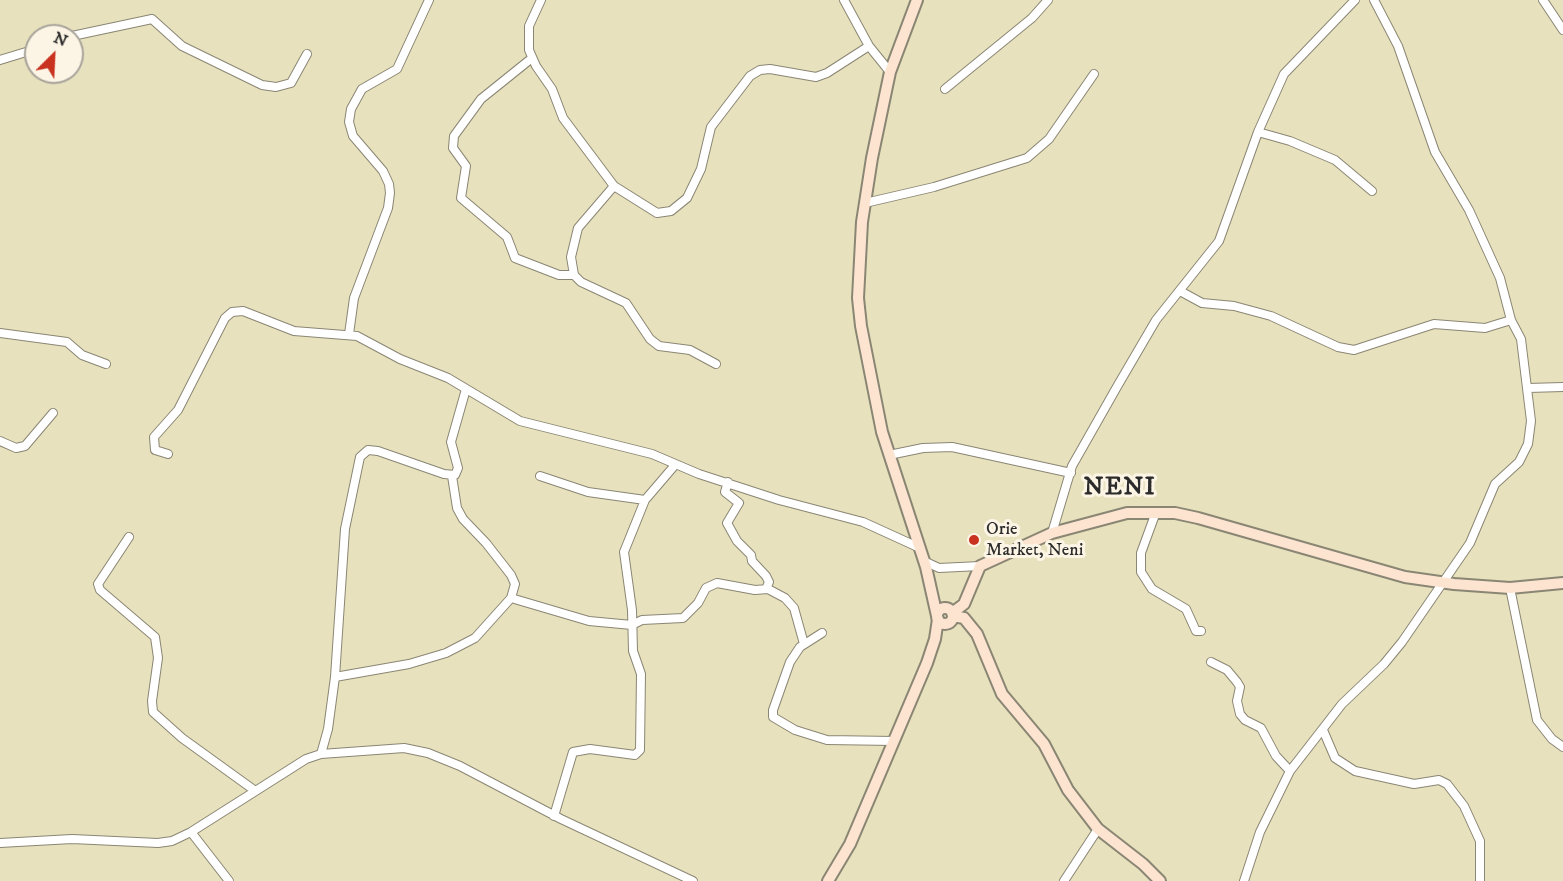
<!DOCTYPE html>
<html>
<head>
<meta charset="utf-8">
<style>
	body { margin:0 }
	#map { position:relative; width:1563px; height:881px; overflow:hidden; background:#e8e1bd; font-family:"IM FELL DW Pica",serif }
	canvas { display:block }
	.north { position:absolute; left:24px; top:24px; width:60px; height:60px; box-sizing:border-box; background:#fcf5e5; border:2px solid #a8a49b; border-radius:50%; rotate:24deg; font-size:16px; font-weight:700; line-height:24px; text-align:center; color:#2b2b2b }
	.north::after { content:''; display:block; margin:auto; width:21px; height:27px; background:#c8321e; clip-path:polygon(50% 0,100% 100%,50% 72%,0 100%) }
</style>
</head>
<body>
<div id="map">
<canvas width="1563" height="881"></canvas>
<div class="north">N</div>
</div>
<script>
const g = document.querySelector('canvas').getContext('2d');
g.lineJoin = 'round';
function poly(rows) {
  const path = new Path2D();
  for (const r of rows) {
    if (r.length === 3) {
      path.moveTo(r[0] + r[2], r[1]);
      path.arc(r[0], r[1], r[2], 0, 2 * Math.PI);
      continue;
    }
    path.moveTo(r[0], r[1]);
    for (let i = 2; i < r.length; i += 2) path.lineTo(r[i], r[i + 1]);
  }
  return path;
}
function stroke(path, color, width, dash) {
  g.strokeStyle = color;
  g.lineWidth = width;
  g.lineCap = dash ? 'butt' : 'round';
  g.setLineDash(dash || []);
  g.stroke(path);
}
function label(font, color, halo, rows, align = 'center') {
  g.font = font + ' "IM FELL DW Pica",serif';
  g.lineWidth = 6;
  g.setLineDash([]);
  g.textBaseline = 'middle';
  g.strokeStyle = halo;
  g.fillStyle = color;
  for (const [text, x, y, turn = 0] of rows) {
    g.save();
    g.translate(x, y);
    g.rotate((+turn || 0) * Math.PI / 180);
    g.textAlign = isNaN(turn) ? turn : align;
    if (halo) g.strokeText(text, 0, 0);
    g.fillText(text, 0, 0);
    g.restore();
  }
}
const street = poly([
	[541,0,529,26,529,50,536,66,552,89,563,118,614,186,657,213,671,211,687,198,701,169,711,127,750,76,760,70,770,69,816,77,827,73,869,46],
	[844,0,869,46,890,72],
	[1543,0,1563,30],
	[72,36,152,19,182,46,262,85,276,87,291,83,307,54],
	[532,58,481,99,454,136,453,148,466,166,461,198,507,237,515,258,559,275,574,275],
	[0,60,36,49],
	[945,89,1032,18,1048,0],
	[1258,132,1290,141,1335,160,1372,191],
	[614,186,578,228,571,257,574,275,581,282,626,303,650,339,659,346,690,350,716,364],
	[865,203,934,187,1027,158,1049,139,1094,74],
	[1180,291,1202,303,1234,306,1271,316,1338,347,1354,350,1434,324,1485,328,1511,320],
	[0,333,67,342,82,355,106,364],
	[349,334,354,298,388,208,390,193,389,184,383,171,353,136,349,122,351,109,362,89,397,69,429,0],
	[1528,388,1563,387],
	[0,441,16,448,25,446,53,413],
	[168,454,155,450,154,437,178,410,225,318,232,312,243,311,294,331,357,336,400,359,448,378,520,421,652,454,699,474,779,500,863,522,920,548],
	[889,455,923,448,952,447,1071,473],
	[540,476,588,492,645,500],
	[728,482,725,492,739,503,727,523,737,541,751,555,752,561,766,576,769,582,766,589],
	[1156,512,1141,553,1141,572,1152,589,1186,609,1196,631,1201,631],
	[1052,533,1072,466,1118,385,1156,320,1219,241,1258,132,1284,74,1355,0],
	[129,537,98,584,100,590,155,637,158,658,152,701,153,712,182,738,254,790],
	[924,561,939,568,980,566],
	[1510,588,1537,720,1552,739,1563,747],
	[511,598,589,621,632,625,642,620,683,618,698,603,706,588,717,583,755,590,768,589,785,598,794,608,804,644],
	[822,633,800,647,790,662,773,710,773,717,795,730,827,740,894,741],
	[1211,662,1227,670,1237,682,1240,687,1237,701,1240,714,1245,720,1261,728,1276,756,1290,771],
	[335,677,409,664,446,653,475,638,511,598,515,584,511,575,486,543,463,519,457,508,452,476],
	[1323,730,1335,758,1355,771,1414,784,1439,780,1447,784,1464,806,1480,841,1480,881],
	[321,754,328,729,335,677,345,529,360,457,368,450,378,451,444,474,455,475,458,468,451,442,466,389],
	[554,816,573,752,590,749,635,755,640,750,641,674,633,651,632,610,624,552,645,500,675,465],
	[191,832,229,881],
	[0,843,72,839,158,843,172,841,191,832,306,759,321,754,404,748,428,753,460,766,561,819,693,881],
	[1064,881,1098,829],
	[1244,881,1260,832,1290,771,1342,704,1384,664,1402,642,1470,543,1495,484,1519,462,1528,444,1531,421,1521,339,1511,320,1500,278,1469,210,1435,152,1398,46,1374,0]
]);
const secondary = poly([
	[917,0,890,72,872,158,862,222,858,298,861,326,882,432,926,567,937,616],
	[945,616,8],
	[952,613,964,604,980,566,1052,533,1127,513,1175,513,1198,518,1405,577,1454,584,1510,588,1563,583],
	[953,616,964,618,977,634,1002,694,1044,744,1068,790,1098,829,1143,864,1160,881],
	[828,881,850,844,927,663,935,639,938,619]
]);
const markers = [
	[974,540,6,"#c8321e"]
];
const poiNames = [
	["Orie",986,530],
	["Market, Neni",986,551]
];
const districtNames = [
	["NENI",1120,489]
];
stroke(street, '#8a8674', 10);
stroke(secondary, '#8a8674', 14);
stroke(street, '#fff', 8);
stroke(secondary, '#fde4d1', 10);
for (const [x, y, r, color] of markers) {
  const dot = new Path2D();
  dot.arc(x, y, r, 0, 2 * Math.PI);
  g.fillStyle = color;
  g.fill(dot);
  stroke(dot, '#fcf5e5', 2);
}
label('18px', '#2b2b2b', '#fcf5e5', poiNames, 'left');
g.letterSpacing = '1.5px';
label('bold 24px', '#2b2b2b', '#fcf5e5', districtNames);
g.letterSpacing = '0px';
</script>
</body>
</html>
